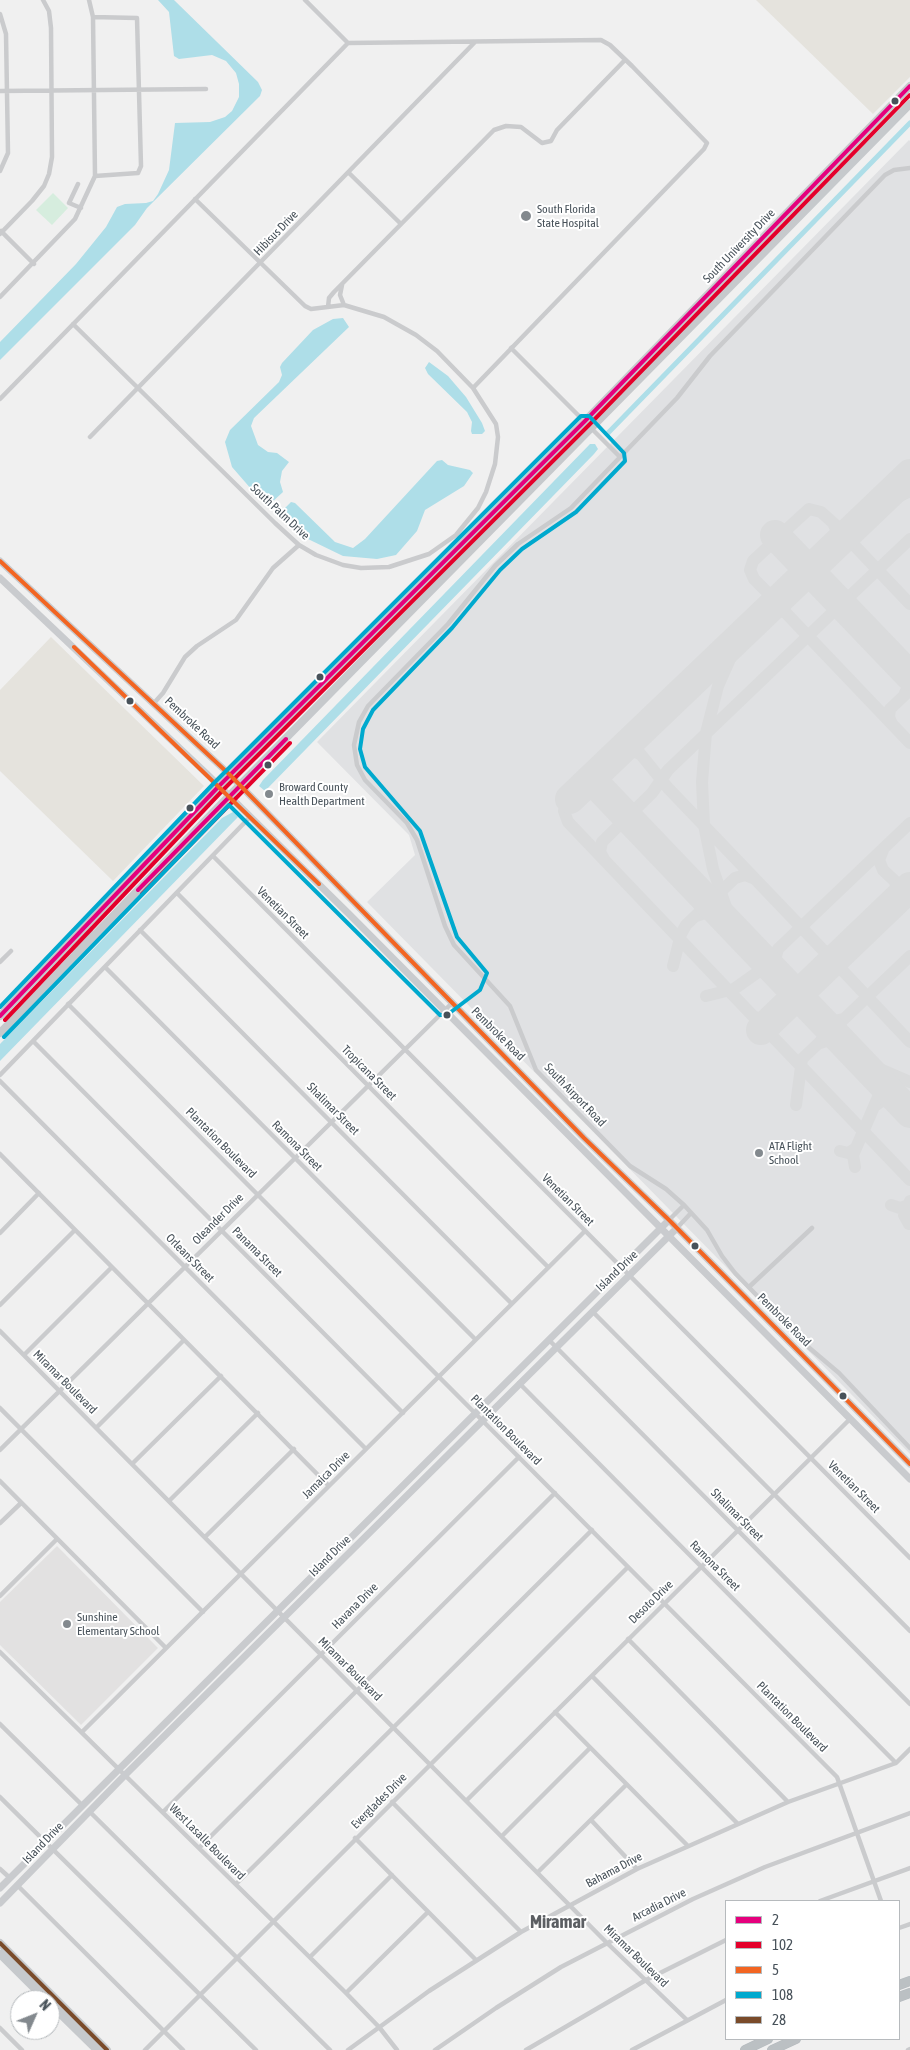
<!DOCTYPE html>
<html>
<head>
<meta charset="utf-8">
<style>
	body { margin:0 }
	#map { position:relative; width:910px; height:2050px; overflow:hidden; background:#f0f0f0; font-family:"Asap Condensed",sans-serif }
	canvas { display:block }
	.legend { position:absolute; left:725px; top:1900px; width:175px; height:140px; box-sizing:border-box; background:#fff; border:1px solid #b6babd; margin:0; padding:6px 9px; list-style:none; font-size:15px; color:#48525a }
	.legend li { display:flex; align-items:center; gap:10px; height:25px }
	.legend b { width:25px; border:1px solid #b6babd }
	.north { position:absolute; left:10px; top:1990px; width:50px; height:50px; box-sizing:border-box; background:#fff; border:1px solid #b6babd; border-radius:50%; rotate:46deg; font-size:14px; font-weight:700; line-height:20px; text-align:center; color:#48525a }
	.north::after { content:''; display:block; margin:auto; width:18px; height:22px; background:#83898e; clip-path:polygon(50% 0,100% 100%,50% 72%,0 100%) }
</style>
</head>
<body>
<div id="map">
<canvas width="910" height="2050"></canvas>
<ul class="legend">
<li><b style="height:6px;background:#e5007d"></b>2</li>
<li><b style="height:6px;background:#e4002b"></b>102</li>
<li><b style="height:6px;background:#f26522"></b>5</li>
<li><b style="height:6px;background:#00a9ce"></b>108</li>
<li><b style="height:6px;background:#7a4b2a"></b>28</li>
</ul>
<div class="north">N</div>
</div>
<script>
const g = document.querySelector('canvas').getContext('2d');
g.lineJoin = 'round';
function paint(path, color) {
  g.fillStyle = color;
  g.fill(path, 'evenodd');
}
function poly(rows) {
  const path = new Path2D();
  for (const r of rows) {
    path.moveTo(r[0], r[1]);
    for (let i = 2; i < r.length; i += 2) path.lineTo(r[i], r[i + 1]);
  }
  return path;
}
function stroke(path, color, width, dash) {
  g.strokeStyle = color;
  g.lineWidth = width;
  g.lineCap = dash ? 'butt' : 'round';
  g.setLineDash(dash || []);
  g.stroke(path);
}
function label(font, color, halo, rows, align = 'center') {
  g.font = font + ' "Asap Condensed",sans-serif';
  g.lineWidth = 4;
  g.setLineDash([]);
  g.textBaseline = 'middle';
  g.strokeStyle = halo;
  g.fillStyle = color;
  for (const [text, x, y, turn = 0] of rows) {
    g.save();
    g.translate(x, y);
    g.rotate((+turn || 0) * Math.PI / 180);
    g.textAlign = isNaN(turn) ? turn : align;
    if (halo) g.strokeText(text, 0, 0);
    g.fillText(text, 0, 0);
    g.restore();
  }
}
const commercial = poly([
	[756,0,910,0,910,77,873,114],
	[51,637,204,786,113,881,0,771,0,690]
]);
const education = poly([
	[57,1546,158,1648,81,1725,0,1645,0,1602]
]);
const airport = poly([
	[909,140,910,141,910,1454,367,902,415,855,409,835,317,742]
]);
const green = poly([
	[53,193,68,208,52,225,36,210]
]);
const water = poly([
	[158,0,174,0,258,82,262,90,260,96,147,208,135,225,0,360,0,342,76,264,106,227,117,207,125,204,146,203,153,201,158,194,169,170,175,123,210,122,225,117,232,111,239,97,239,84,236,73,226,61,212,55,179,59,174,56,169,12],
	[343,318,349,327,254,418,251,426,258,445,268,452,277,453,289,462,282,471,280,482,283,492,270,504,252,490,232,467,225,442,230,430,279,382,282,375,280,367,282,363,313,330,333,319],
	[429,362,448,376,466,397,482,423,485,431,482,434,472,434,471,431,472,422,467,412,428,374,425,368],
	[590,444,595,444,598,449,594,454,265,791,259,786,263,780],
	[442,460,448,465,470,470,473,473,464,486,425,510,417,531,396,555,377,559,343,556,308,539,279,514,291,502,295,503,335,542,353,548,365,539,437,461],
	[233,812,238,817,0,1061,0,1044,222,818]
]);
const canal = poly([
	[607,434,910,123]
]);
const taxiway = poly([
	[862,520,882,505,910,491],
	[834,525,839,535,836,545],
	[855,527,852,537,854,545,910,604],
	[787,547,784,538,786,530,809,509,821,512,840,529,848,530,855,527],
	[785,593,782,603,785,612,910,743],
	[785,593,777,596,768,593,754,579,750,570,753,561,769,546,778,543,787,547],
	[765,613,776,609,786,613],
	[905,693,910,684,909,674],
	[892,724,889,717,890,709,910,690],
	[635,737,638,751,668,788,823,950,831,954,842,953],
	[615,757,627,748,640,754],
	[570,799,564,811,568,822,753,1016,764,1021,773,1018],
	[883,850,879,860,883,870,898,884,910,885],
	[605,861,600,852,602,842,652,793,668,770,832,613,842,610,851,614,848,605,851,595,910,539],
	[895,882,898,892,896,901],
	[696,916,708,912,726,920],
	[745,940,728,913,713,869,704,825,702,782,706,733,718,686,734,650,753,625],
	[842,953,839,963,842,970,910,1042],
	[673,966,681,934,686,925,735,878,745,875,755,879],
	[706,996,734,989,758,972,770,971,779,976,774,963,778,949,910,823],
	[816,1015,830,1022,843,1019],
	[773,1018,770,1026,773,1037,910,1180],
	[820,1043,829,1040,838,1041,873,1066,910,1082],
	[796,1105,802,1059,910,956],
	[876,1105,886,1098,900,1102],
	[840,1151,848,1153,856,1148],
	[855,1167,853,1155,879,1095,878,1085,873,1074],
	[891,1205,900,1208,908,1205],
	[909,1224,904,1215,910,1201]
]);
const runway = poly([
	[775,535,910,676],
	[591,779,910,1113],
	[570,799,910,474],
	[761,1030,910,887]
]);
const street = poly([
	[305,0,348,43],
	[0,14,6,34,8,153,0,171],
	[93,17,137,18,141,166,138,173,95,176],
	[348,43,601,40,610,45,632,66,707,143,704,149,473,388],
	[0,91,206,89],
	[910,168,894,170,885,175,710,356,677,398,571,508,518,544,495,566,448,624,368,706,359,722,354,745,357,765,365,780,407,823,417,840,445,926,454,945,510,1006,536,1070,630,1166,666,1189,684,1205,707,1230,722,1256,735,1273,800,1340,839,1373,910,1448],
	[349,173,401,224],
	[78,184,69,203,81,208],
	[1,231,34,264],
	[0,234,32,201,44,186,49,174,52,157,51,28,49,11,43,0],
	[342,285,340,295,344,305],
	[0,297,75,219,95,176,93,17,89,0],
	[328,307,329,298,334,292,494,130,506,126,521,127,542,143,551,141,557,130,625,60],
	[73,324,275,523,299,545,316,555,343,565,361,568,389,567,429,554,456,535,478,508,486,492,495,464,498,437,496,424,473,388,437,351,416,335,384,317,344,305,311,309,305,306,195,199],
	[511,348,620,457],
	[0,399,348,43],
	[90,437,475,42],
	[154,703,163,693,185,657,197,646,236,620,273,568,299,545],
	[213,856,910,1558],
	[177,893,548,1267],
	[140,930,511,1303],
	[0,962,11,951],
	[105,967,475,1339],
	[68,1004,837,1777,881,1901],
	[33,1041,403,1413],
	[0,1075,250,817],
	[0,1081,366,1449],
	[0,1154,329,1486],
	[669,1220,684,1205],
	[677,1228,691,1213],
	[0,1233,39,1193],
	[749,1287,812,1228],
	[0,1305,75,1230],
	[592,1311,910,1631],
	[0,1331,607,1943,687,2020],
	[549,1340,910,1704],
	[24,1355,112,1267],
	[519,1383,896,1763],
	[0,1408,203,1612],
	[96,1428,184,1340],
	[0,1450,452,1003],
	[132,1464,221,1376],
	[0,1481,166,1648],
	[169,1501,258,1413],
	[0,1523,21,1503],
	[205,1537,294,1449],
	[0,1596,57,1539],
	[628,1639,788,1802],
	[0,1652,346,1993,379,2027,397,2050],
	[592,1676,737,1823],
	[555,1712,687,1845],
	[0,1724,82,1805],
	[82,1732,585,1231],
	[0,1797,256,2050],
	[467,1800,850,1419],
	[392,1802,521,1932],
	[89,1811,330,2050],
	[163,1812,519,1457],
	[591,1820,637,1869],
	[502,1836,590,1748],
	[355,1838,476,1960],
	[199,1848,555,1493],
	[0,1869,10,1878],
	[538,1872,626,1785],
	[236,1884,592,1530],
	[17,1885,183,2050],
	[820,1901,910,1868],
	[899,1928,910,1924],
	[310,1957,392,1875],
	[346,1993,428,1912],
	[0,2028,22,2050],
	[145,2050,628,1567],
	[348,2050,429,1991,521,1932,637,1869,788,1802,896,1763,910,1749],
	[435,2050,496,2008,561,1967,693,1899,765,1867,910,1813],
	[526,2050,646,1980,726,1940],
	[632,2050,726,2000],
	[908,2050,910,2049]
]);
const secondary = poly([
	[0,561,230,775,584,1138,669,1220,910,1464],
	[0,578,208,775,349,914,910,1479],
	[0,1888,669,1220],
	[0,1903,125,1775,677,1228]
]);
const primary = poly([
	[76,954,75,945,89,930],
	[0,1016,219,786,585,421,910,86],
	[0,1033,229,796,910,104],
	[0,1943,107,2050],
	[0,1954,46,2000],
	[50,2004,97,2050]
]);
const highway = poly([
	[899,1985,910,1981],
	[899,1997,910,1993],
	[745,2050,768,2039],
	[772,2050,796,2039]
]);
const bus1 = poly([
	[138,890,286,739],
	[0,1016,219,786,585,421,910,86]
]);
const bus2 = poly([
	[142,894,290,743],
	[5,1020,223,790,589,425,910,95]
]);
const bus3 = poly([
	[0,561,230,775,584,1138,669,1220,910,1464],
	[74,647,319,884]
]);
const bus4 = poly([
	[0,1007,215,782,581,416,589,416,624,453,625,461,576,512,522,549,500,570,452,628,373,710,363,729,360,749,365,767,420,831,457,937,487,973,480,990,447,1015,440,1015,229,805,4,1037]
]);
const bus5 = poly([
	[0,1943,107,2050]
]);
const markers = [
	[895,101,4.5,"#48525a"],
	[526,216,6,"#83898e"],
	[320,677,4.5,"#48525a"],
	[130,701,4.5,"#48525a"],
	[268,765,4.5,"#48525a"],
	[269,794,5,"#83898e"],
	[190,808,4.5,"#48525a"],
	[447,1015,4.5,"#48525a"],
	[759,1153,5,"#83898e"],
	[695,1246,4.5,"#48525a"],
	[843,1396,4.5,"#48525a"],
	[67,1624,5,"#83898e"]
];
const poiNames = [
	["South Florida",537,209],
	["State Hospital",537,223],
	["Broward County",279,787],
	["Health Department",279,801],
	["ATA Flight",769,1146],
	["School",769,1160],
	["Sunshine",77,1617],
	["Elementary School",77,1631]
];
const streetNames = [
	["Hibisus Drive",276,233,-46],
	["South University Drive",739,246,-46],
	["South Palm Drive",280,512,43],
	["Pembroke Road",192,723,43],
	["Venetian Street",283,913,45],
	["Pembroke Road",498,1034,45],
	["Tropicana Street",369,1073,45],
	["South Airport Road",575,1095,46],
	["Shalimar Street",333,1109,45],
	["Plantation Boulevard",221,1143,45],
	["Ramona Street",297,1146,45],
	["Venetian Street",568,1200,45],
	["Oleander Drive",218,1219,-45],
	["Panama Street",257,1252,45],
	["Orleans Street",190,1258,45],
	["Island Drive",617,1271,-44],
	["Pembroke Road",784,1320,45],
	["Miramar Boulevard",65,1382,45],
	["Plantation Boulevard",506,1430,45],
	["Jamaica Drive",326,1475,-45],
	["Venetian Street",854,1487,45],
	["Shalimar Street",737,1515,45],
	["Island Drive",330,1556,-45],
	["Ramona Street",715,1566,45],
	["Desoto Drive",651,1602,-44],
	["Havana Drive",355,1606,-45],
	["Miramar Boulevard",350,1669,45],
	["Plantation Boulevard",792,1717,45],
	["Everglades Drive",379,1801,-45],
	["West Lasalle Boulevard",207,1842,45],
	["Island Drive",43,1843,-46],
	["Bahama Drive",614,1870,-28],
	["Arcadia Drive",659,1905,-27],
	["Miramar Boulevard",636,1956,44]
];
const districtNames = [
	["Miramar",558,1922]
];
paint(commercial, '#e5e3dd');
paint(education, '#e2e1e1');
paint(airport, '#e0e1e3');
paint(green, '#d6edde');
paint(water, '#aedee8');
stroke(canal, '#aedee8', 5);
stroke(taxiway, '#dadbdc', 12);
stroke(runway, '#dadbdc', 30);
stroke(highway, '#b5babe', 10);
stroke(street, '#cacbcd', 4.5);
stroke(secondary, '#c9cbce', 7);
stroke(primary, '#c6c9cc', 8);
stroke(highway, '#bbc0c3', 9);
stroke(bus1, '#e5007d', 4);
stroke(bus2, '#e4002b', 4);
stroke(bus3, '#f26522', 4);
stroke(bus4, '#00a9ce', 4);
stroke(bus5, '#7a4b2a', 4);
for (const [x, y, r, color] of markers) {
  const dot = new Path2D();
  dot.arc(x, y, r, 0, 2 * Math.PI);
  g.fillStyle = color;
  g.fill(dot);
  stroke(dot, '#fff', 2);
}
label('12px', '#48525a', '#fff', poiNames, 'left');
label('12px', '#48525a', '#fff', streetNames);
label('bold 18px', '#5c5f63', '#fff', districtNames);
</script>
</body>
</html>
